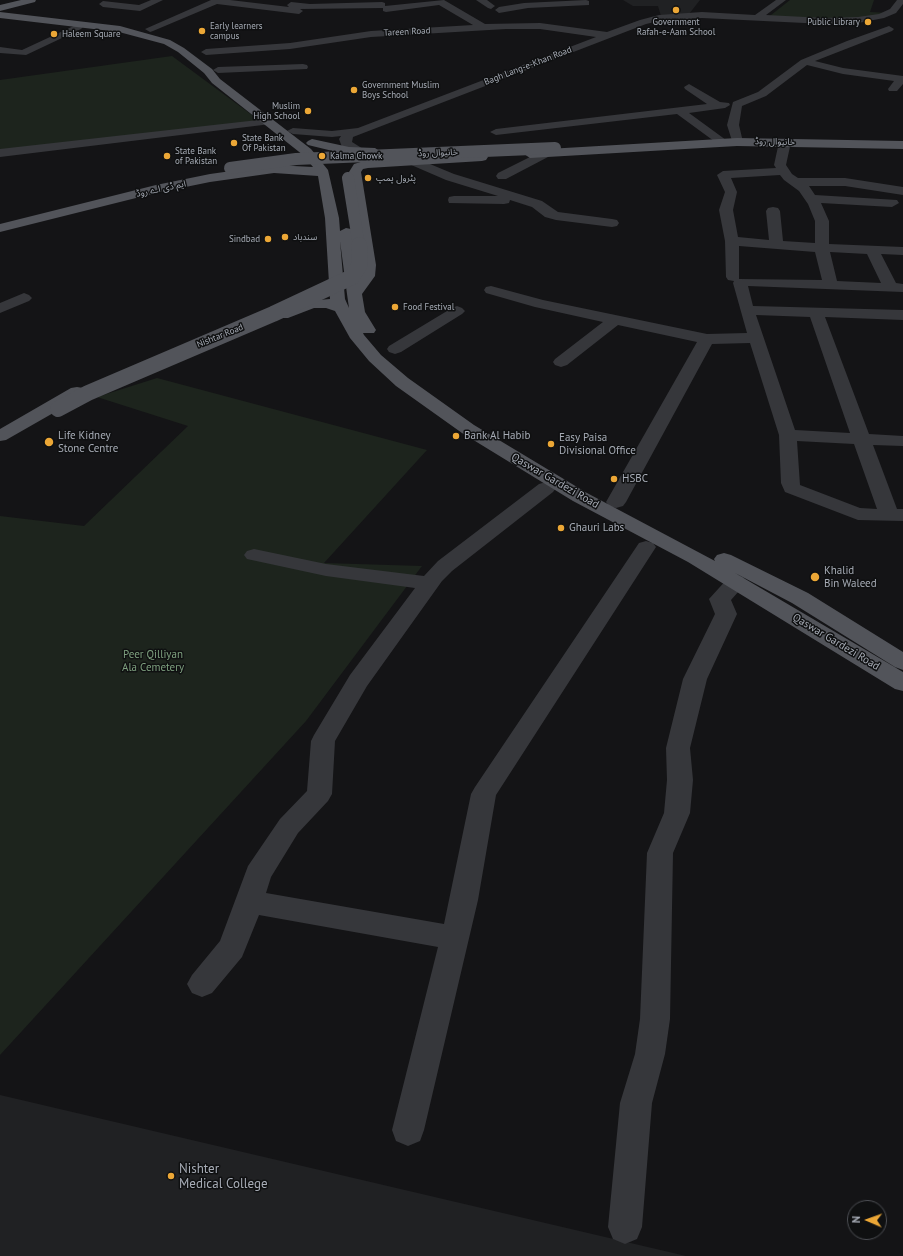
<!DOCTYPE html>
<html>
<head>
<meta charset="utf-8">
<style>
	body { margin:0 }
	#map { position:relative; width:903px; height:1256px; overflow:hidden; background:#141416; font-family:"PT Sans",sans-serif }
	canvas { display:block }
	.north { position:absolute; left:847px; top:1200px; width:40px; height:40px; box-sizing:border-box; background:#0f1011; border:1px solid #4c4e53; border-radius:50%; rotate:272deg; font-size:11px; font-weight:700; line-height:16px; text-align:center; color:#a7acb6 }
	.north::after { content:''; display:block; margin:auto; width:14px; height:18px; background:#eca736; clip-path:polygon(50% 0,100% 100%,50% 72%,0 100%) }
</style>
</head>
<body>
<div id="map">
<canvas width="903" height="1256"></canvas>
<div class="north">N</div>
</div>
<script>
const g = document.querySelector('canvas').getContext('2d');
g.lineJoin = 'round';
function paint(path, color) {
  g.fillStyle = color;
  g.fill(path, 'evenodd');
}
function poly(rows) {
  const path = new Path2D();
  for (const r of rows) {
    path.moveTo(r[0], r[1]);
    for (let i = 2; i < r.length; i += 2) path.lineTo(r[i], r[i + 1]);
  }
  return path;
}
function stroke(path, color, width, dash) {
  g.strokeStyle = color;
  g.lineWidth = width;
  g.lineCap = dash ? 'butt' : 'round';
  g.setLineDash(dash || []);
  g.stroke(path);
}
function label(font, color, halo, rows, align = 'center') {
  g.font = font + ' "PT Sans","Noto Sans Arabic",sans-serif';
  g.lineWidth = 3;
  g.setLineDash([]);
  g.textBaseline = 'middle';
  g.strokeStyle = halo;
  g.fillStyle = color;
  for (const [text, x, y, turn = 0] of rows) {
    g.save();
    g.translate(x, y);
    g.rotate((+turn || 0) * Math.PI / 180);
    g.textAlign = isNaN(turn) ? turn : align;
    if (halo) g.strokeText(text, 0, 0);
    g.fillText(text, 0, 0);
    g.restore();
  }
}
const built = poly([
	[623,0,700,0,689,14,661,16,658,6,633,6],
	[0,1095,686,1256,0,1256]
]);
const green = poly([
	[790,0,874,0,870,12,888,13,874,18,766,19],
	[172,56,260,121,0,154,0,80],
	[157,378,427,450,324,563,422,566,306,721,0,1055,0,516,84,526,188,426,97,397]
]);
const minor = poly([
	[151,0,163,0,140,11,103,7,99,4,103,1,139,5,151,0],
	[211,0,230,0,289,7,287,5,291,2,310,4,382,2,385,3,385,6,444,0,485,24,540,23,607,32,640,20,659,15,702,12,755,15,776,0,786,0,766,15,825,18,858,17,879,14,890,9,897,0,903,0,903,4,896,13,884,18,858,23,825,24,702,18,659,21,646,24,353,137,352,142,368,152,362,156,342,147,339,139,341,136,332,137,293,134,287,131,293,128,332,131,358,128,596,37,540,29,506,29,371,37,290,49,206,55,201,52,206,49,290,43,371,31,473,25,439,5,386,12,383,11,383,8,300,9,303,11,299,14,217,4,153,31,150,32,145,29,211,0],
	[476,0,487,0,495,6,491,9,488,8,476,0],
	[586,0,589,1,589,5,528,8,499,13,495,10,499,7,524,3,586,0],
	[78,24,83,27,81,29,26,55,0,53,0,47,22,50,78,24],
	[889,26,894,29,892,31,815,61,843,68,903,76,903,84,897,91,889,91,888,89,894,81,843,74,807,65,766,96,742,106,739,125,743,142,737,146,733,144,727,125,733,102,758,92,801,60,847,41,889,26],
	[303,64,307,65,308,67,307,69,218,73,213,70,218,67,303,64],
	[689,84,720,102,729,103,730,105,725,108,689,113,726,140,728,142,726,144,718,144,677,114,496,135,490,132,496,129,707,104,685,89,684,87,689,84],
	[267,119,273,122,271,124,0,157,0,149,267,119],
	[785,138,791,142,786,165,792,174,798,178,845,178,903,187,903,195,845,186,809,186,815,195,897,200,899,203,892,207,821,203,829,221,829,244,903,247,903,255,881,254,896,283,903,284,903,292,748,286,753,306,903,310,903,320,825,317,869,434,903,436,903,446,873,445,897,509,903,509,903,521,858,520,785,492,781,483,779,435,750,343,712,344,626,502,623,506,616,508,609,506,606,502,697,342,618,325,567,365,561,367,555,365,553,362,555,359,603,322,535,307,486,293,484,290,486,287,491,286,543,300,707,334,747,333,733,283,734,281,728,280,726,277,725,241,719,210,725,192,717,175,723,171,776,168,774,165,779,142,785,138],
	[780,175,784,180,799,191,808,204,815,221,815,243,783,241,780,211,778,208,773,207,768,208,766,211,769,240,738,237,733,210,737,192,731,178,780,175],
	[739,246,815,252,822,280,739,279,739,246],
	[830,252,867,254,881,283,837,281,830,252],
	[756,315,810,317,850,433,795,430,756,315],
	[797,441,854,444,877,509,860,508,800,485,797,441],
	[544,150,548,151,550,154,548,157,506,179,498,179,496,176,498,173,544,150],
	[413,157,454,174,542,201,558,212,612,219,617,220,619,223,617,226,612,227,556,220,545,217,532,207,510,200,509,203,504,204,449,203,448,200,449,197,454,196,498,196,446,180,409,164,407,161,413,157],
	[24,293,29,295,32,298,29,301,0,313,0,303,24,293],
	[457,306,462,308,465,311,462,314,401,352,395,354,389,352,387,349,389,346,452,308,457,306],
	[546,482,553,484,556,488,553,492,452,571,442,581,367,686,335,741,332,794,328,801,298,833,271,877,266,893,444,924,471,794,475,787,639,543,646,541,653,543,656,547,496,795,478,900,424,1130,420,1141,408,1146,396,1141,392,1130,438,947,259,915,242,957,212,993,202,997,192,993,187,984,192,975,220,941,248,866,280,819,307,791,311,741,314,735,350,675,415,588,326,576,247,559,244,555,247,551,254,549,326,564,424,576,438,561,539,484,546,482],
	[736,575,743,577,747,582,731,600,737,614,707,679,690,748,693,780,690,813,673,853,670,1019,665,1054,652,1103,642,1227,637,1239,625,1244,613,1239,608,1227,620,1103,635,1054,640,1019,647,853,664,813,667,780,666,748,683,679,715,614,709,599,729,577,736,575]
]);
const major = poly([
	[21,0,36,0,35,2,0,11,0,5,21,0],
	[0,12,120,26,170,40,184,48,212,69,220,79,311,149,328,170,339,218,340,231,346,228,351,229,353,232,360,277,362,265,349,172,354,164,367,160,486,154,488,157,486,160,482,161,368,168,363,169,361,172,376,265,375,276,362,294,365,312,376,330,374,333,363,333,364,335,381,355,408,378,474,425,587,493,715,561,714,559,717,555,724,553,731,555,808,593,903,652,903,670,895,667,792,603,735,573,903,672,903,691,895,689,688,562,573,501,462,433,396,386,369,361,350,338,335,311,326,308,314,308,288,318,278,318,275,315,278,312,307,301,330,299,325,218,318,176,274,173,210,182,156,193,0,232,0,224,156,185,210,174,274,165,313,167,303,155,212,83,204,73,178,52,164,44,119,32,0,18,0,12],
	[340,241,347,294,349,308,345,299,340,241],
	[737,138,903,141,903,149,737,146,530,158,524,154,530,150,737,138],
	[312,139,349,147,375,148,381,152,375,156,349,155,308,145,306,143,308,141,312,139],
	[77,387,83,388,86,392,83,396,6,440,0,441,0,429,71,388,77,387]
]);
const majorBridgeFar1 = poly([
	[230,168,296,159,555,148],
	[348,178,359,246]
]);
const majorBridge = poly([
	[58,409,88,393,273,314,352,277,360,264,359,245]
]);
const markers = [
	[676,10,4,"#eca736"],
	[868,22,4,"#eca736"],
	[202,31,4,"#eca736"],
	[54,34,4,"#eca736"],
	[354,90,4,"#eca736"],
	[308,111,4,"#eca736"],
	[234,143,4,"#eca736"],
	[167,156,4,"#eca736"],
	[322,156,4,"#eca736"],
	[368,178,4,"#eca736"],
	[285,237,4,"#eca736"],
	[268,239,4,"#eca736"],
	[395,307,4,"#eca736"],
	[456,436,4,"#eca736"],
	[49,442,5,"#eca736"],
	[551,444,4,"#eca736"],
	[614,479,4,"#eca736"],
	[561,528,4,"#eca736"],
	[815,577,5,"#eca736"],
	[171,1176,4,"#eca736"]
];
const farPoinames = [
	["Government",676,22,"center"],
	["Rafah-e-Aam School",676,32,"center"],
	["Public Library",860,22,"right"],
	["Early learners",210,26],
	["campus",210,36],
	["Haleem Square",62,34],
	["Government Muslim",362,85],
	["Boys School",362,95],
	["Muslim",300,106,"right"],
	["High School",300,116,"right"],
	["State Bank",242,138],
	["Of Pakistan",242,148],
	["State Bank",175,151],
	["of Pakistan",175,161],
	["Kalma Chowk",330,156],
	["پٹرول پمپ",376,178],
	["سندباد",293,237],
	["Sindbad",260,239,"right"],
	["Food Festival",403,307]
];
const farStreetnames = [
	["Tareen Road",407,32,-3],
	["Bagh Lang-e-Khan Road",528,66,-21],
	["خانیوال روڈ",775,142,1],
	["خانیوال روڈ",438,153,-2],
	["ایم ڈی اے روڈ",161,189,-12],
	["Nishtar Road",220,336,-22]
];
const poiNames = [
	["Life Kidney",58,436],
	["Stone Centre",58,449],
	["Bank Al Habib",464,436],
	["Easy Paisa",559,438],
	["Divisional Office",559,451],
	["HSBC",622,479],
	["Ghauri Labs",569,528],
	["Khalid",824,571],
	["Bin Waleed",824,584]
];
const streetNames = [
	["Qaswar Gardezi Road",555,481,30],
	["Qaswar Gardezi Road",836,642,31]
];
const parkNames = [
	["Peer Qilliyan",153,655],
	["Ala Cemetery",153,668]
];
const nearPoinames = [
	["Nishter",179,1169],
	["Medical College",179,1184]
];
paint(built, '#202123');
paint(green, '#1d241d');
paint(minor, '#36373b');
paint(major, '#52545a');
stroke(majorBridgeFar1, '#52545a', 12);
stroke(majorBridge, '#52545a', 16);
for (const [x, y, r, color] of markers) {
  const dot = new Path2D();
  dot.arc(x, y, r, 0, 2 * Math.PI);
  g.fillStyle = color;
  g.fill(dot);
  stroke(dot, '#0f1011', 1.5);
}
label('9px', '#a7acb6', '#0f1011', farPoinames, 'left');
label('9px', '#a7acb6', '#0f1011', farStreetnames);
label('11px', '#a7acb6', '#0f1011', poiNames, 'left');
label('11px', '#a7acb6', '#0f1011', streetNames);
label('11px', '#7ea07f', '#0f1011', parkNames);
label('13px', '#a7acb6', '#0f1011', nearPoinames, 'left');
</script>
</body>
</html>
